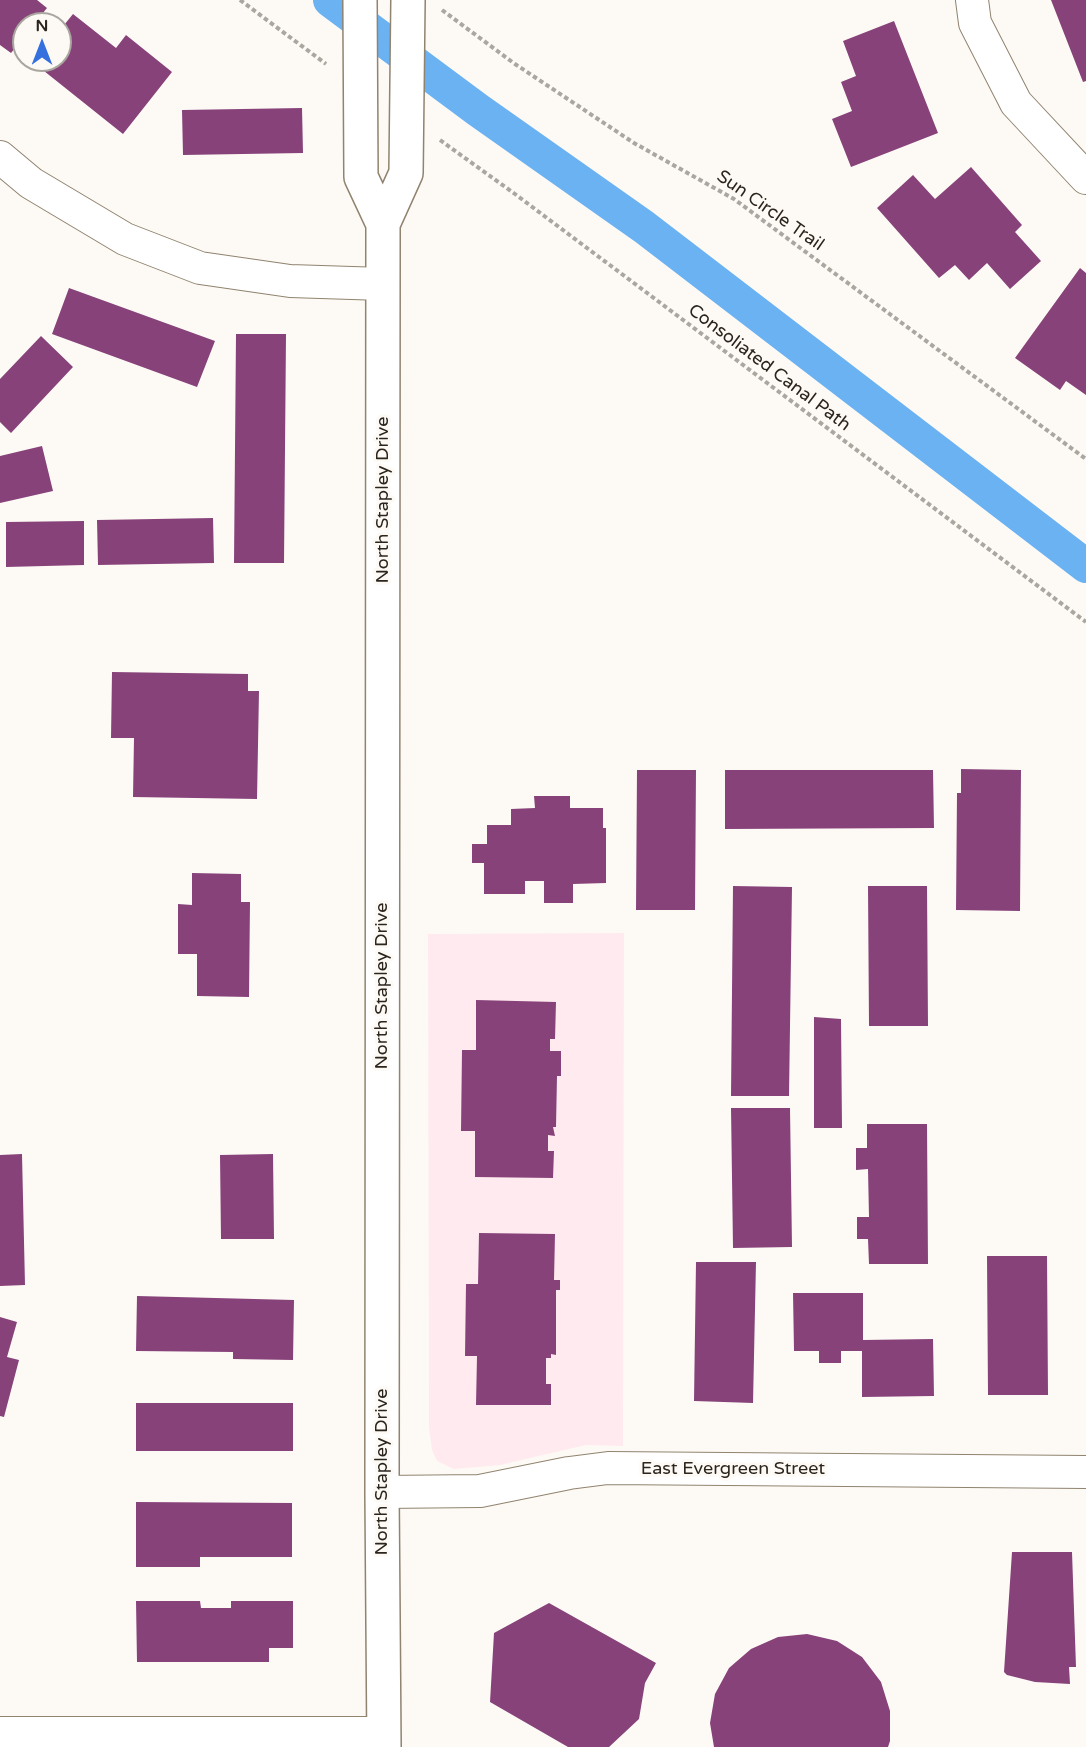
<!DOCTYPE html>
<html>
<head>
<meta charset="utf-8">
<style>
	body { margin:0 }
	#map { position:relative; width:1086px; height:1747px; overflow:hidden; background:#fdfaf5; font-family:"Varela Round",sans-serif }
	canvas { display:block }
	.north { position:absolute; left:12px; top:12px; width:60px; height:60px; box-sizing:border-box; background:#fdfaf5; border:2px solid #a9a59f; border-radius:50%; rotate:0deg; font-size:16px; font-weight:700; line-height:24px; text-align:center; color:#2b251d }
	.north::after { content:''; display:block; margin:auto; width:21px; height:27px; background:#3471df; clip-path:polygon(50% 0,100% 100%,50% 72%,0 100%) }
</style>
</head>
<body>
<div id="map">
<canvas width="1086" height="1747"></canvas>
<div class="north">N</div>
</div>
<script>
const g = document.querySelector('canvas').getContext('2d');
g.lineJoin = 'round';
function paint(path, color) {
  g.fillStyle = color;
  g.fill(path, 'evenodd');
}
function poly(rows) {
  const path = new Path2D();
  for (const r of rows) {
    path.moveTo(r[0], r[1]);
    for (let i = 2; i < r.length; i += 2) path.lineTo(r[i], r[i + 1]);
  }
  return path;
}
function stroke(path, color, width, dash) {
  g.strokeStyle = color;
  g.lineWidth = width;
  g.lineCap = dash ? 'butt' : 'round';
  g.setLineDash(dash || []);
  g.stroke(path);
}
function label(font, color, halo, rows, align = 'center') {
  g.font = font + ' "Varela Round",sans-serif';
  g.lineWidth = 6;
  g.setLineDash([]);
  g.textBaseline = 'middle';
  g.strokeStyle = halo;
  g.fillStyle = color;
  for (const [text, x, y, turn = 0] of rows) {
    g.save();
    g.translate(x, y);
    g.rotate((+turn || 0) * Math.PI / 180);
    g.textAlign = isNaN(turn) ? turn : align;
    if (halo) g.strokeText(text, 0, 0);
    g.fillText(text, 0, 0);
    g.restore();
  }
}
const commercial = poly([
	[624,933,623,1446,586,1445,500,1465,454,1469,437,1461,432,1450,429,1427,428,934]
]);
const canal = poly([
	[330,0,478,110,644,227,1086,566]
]);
const building = poly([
	[0,0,37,0,47,8,34,24,24,24,24,37,11,53,0,45],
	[1051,0,1086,0,1086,81,1083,82],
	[73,14,116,48,126,35,172,72,123,134,34,63,36,60,60,60,60,30],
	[894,21,938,133,851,167,832,119,852,111,841,82,856,76,843,41],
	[302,108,303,153,183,155,182,110],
	[971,167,1022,225,1015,232,1041,261,1010,289,987,263,969,280,955,265,939,278,877,208,913,175,935,199],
	[1080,268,1086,273,1086,395,1066,381,1060,390,1015,358],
	[69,288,215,341,197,387,52,334],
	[236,334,286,334,284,563,234,563],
	[41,336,73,367,11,433,0,422,0,379],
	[42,446,53,491,0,503,0,456],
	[213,518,214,563,98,565,97,520],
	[84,521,84,565,6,567,6,522],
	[112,672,248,674,248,691,259,691,257,799,133,797,134,738,111,738],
	[961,769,1021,770,1020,911,956,910,957,793,961,793],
	[637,770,696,770,695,910,636,910],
	[725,770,933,770,934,828,725,829],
	[534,796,570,796,570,808,603,808,603,828,606,828,606,883,573,884,573,903,544,903,544,881,525,881,525,894,484,894,484,863,472,863,472,844,487,844,487,825,511,825,511,809,535,808],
	[192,873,241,874,241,902,250,902,249,997,197,996,197,954,178,954,178,904,192,905],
	[733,886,792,887,789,1096,731,1096],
	[868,886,927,886,928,1026,869,1026],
	[476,1000,556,1002,555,1039,550,1039,550,1051,561,1051,561,1076,557,1076,556,1127,553,1127,555,1136,548,1135,548,1151,554,1151,553,1178,475,1177,475,1131,461,1131,462,1050,476,1050],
	[814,1017,841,1019,842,1128,814,1128],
	[731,1108,790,1108,792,1247,733,1248],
	[867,1124,927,1124,928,1264,869,1264,868,1239,857,1239,857,1217,869,1217,868,1169,856,1170,856,1148,867,1148],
	[22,1154,25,1285,0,1286,0,1155],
	[273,1154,274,1239,221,1239,220,1155],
	[479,1233,555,1234,554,1280,560,1280,560,1290,556,1290,556,1355,551,1354,551,1358,546,1358,546,1384,551,1384,551,1405,476,1405,477,1356,465,1356,466,1284,478,1284],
	[987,1256,1047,1256,1048,1395,988,1395],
	[696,1262,756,1262,753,1403,694,1401],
	[793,1293,863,1293,863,1340,933,1339,934,1396,862,1397,862,1351,841,1351,841,1363,819,1363,819,1351,794,1351],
	[137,1296,294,1300,293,1360,233,1359,233,1352,136,1351],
	[0,1317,17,1322,7,1357,19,1360,4,1417,0,1416],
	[136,1403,293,1403,293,1451,136,1451],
	[136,1502,292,1503,292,1557,200,1557,200,1567,136,1567],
	[1012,1552,1072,1552,1076,1667,1069,1667,1070,1684,1035,1682,1007,1675,1004,1672],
	[136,1601,200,1601,201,1608,231,1608,231,1601,293,1601,293,1648,269,1648,269,1662,137,1662],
	[549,1603,656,1663,645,1683,639,1719,609,1747,568,1747,490,1702,494,1633],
	[807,1634,837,1641,862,1657,881,1682,890,1711,890,1741,888,1747,714,1747,710,1723,715,1694,729,1668,751,1649,778,1637]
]);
const path = poly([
	[240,0,326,64],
	[442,10,515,64,634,143,734,199,1086,459],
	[440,140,515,194,1086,622]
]);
const minor = poly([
	[972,0,975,23,1016,103,1086,178],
	[0,157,31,183,125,239,200,268,290,281,383,284],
	[382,1492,480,1491,569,1473,608,1468,1086,1472],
	[0,1733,384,1733]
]);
const major = poly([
	[360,0,361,177,383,224],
	[384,1747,382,1492,383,224,406,173,408,0]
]);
const streetNames = [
	["Sun Circle Trail",770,211,35],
	["Consoliated Canal Path",769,368,37],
	["North Stapley Drive",383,500,-90],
	["North Stapley Drive",382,986,-90],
	["East Evergreen Street",733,1469],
	["North Stapley Drive",382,1472,-90]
];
paint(commercial, '#ffeaf0');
stroke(canal, '#6bb2f2', 34);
paint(building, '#87427a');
stroke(minor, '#90836f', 34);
stroke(major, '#90836f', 36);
stroke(path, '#aaa6a0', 4, [4.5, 3]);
stroke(minor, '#fff', 32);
stroke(major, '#fff', 33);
label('18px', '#2b251d', '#fdfaf5', streetNames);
</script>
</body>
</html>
